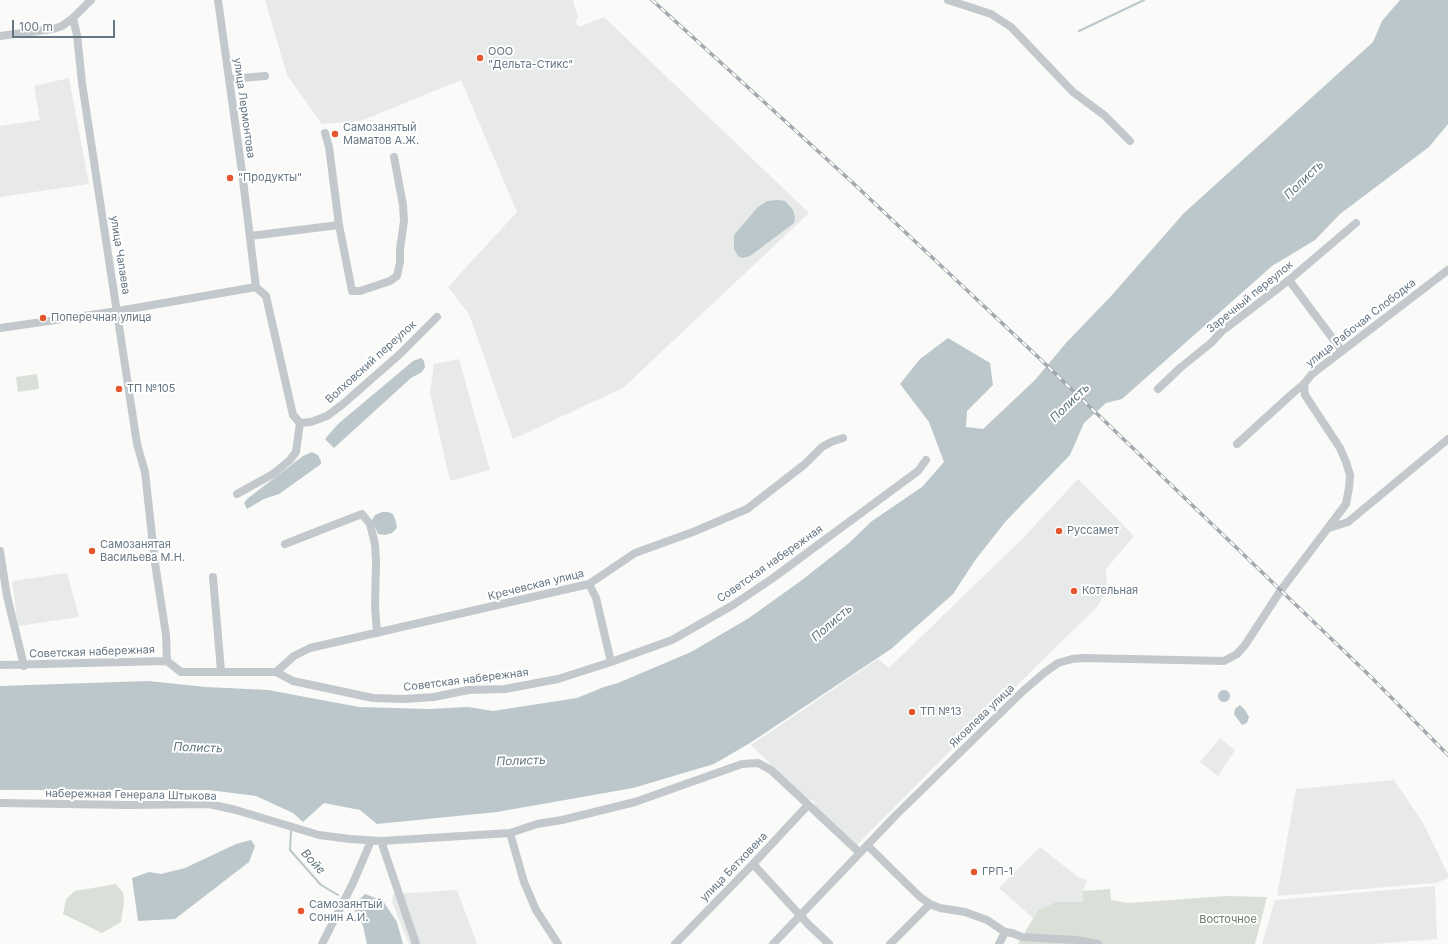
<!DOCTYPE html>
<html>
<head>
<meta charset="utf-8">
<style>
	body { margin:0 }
	#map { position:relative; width:1448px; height:944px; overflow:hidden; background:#fafaf8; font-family:Inter,sans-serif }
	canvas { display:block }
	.scale { position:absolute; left:12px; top:20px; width:103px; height:18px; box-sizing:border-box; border:2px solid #657683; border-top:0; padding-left:5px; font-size:12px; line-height:14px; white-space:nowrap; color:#657683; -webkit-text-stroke:3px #fff; paint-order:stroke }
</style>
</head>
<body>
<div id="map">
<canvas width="1448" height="944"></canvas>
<div class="scale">100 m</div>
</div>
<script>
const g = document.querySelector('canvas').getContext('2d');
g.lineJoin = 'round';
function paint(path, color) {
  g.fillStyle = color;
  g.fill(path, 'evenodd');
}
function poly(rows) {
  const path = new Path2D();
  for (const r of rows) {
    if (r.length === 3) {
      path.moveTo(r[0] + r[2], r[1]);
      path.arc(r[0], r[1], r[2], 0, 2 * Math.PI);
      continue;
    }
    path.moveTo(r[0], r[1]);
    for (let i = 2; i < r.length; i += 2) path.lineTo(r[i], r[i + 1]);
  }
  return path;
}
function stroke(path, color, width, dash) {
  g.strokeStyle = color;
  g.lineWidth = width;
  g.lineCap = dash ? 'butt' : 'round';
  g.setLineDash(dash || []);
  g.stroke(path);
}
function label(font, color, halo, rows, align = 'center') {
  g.font = font + ' Inter,sans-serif';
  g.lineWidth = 4;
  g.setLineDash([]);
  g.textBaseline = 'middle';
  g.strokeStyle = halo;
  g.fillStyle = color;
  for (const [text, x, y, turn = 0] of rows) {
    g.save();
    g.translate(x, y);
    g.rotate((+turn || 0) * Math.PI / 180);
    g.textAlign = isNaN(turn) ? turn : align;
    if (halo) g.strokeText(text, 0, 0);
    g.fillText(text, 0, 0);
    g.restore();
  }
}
const built = poly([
	[265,0,573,0,578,18,575,21,579,27,604,17,809,213,623,388,513,439,469,314,448,287,517,212,461,80,361,121,322,124,287,75],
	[69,78,89,184,0,197,0,126,40,120,34,86],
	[459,359,490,470,450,481,430,393,434,364],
	[1078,479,1134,536,1106,569,1107,590,1097,607,958,743,857,845,817,809,813,801,803,797,751,745,878,659,889,668,1023,538],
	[67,573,79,617,18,626,12,581],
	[1220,738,1235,750,1218,776,1200,762],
	[1394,780,1423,823,1448,874,1448,878,1436,883,1277,896,1296,789],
	[1040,847,1078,877,1087,880,1083,891,1083,902,1056,902,1038,910,1033,918,999,888],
	[1435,886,1437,939,1374,944,1262,944,1275,900],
	[457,890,477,944,409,944,392,902,393,894]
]);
const green = poly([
	[37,374,39,389,18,392,16,377],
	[116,884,123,893,124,902,121,922,102,933,63,914,66,899,75,891],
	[1110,889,1111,900,1128,903,1227,896,1267,897,1255,944,1018,944,1038,910,1056,902,1083,902,1083,891]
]);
const water = poly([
	[1400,0,1448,0,1448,124,1429,147,1340,214,1315,240,1272,266,1122,399,1106,403,1084,423,1070,455,1006,521,976,559,953,594,891,649,750,743,714,764,633,788,497,812,377,824,360,810,324,803,303,822,293,813,256,796,209,790,0,790,0,686,148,681,206,687,268,690,359,707,428,709,468,707,493,711,577,698,604,687,618,683,691,652,749,618,802,580,849,543,872,521,922,487,944,462,929,422,900,384,920,359,948,338,990,363,993,385,967,411,966,427,983,429,1035,380,1066,343,1112,295,1184,213,1373,42,1382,21],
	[778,200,785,201,793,210,795,217,794,223,750,256,742,258,738,256,734,249,734,235,758,207,767,201],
	[421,358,424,361,425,367,422,372,411,378,334,448,325,439,338,424,413,361],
	[312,452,318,455,321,461,321,464,279,494,264,499,247,509,244,503,247,499,303,456],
	[382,512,388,512,393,514,396,522,397,528,392,533,385,535,378,534,372,520,375,515],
	[1224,696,6],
	[1240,705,1245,710,1249,717,1247,723,1242,725,1234,714,1235,709],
	[251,840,255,846,249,862,175,919,138,921,132,878,149,872,161,874,185,868,236,844],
	[365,894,383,901,397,922,403,944,367,944,363,926,351,903,360,899]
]);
const stream = poly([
	[1079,31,1144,0],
	[291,831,290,850,321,885,338,895]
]);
const minor = poly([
	[218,0,242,172,256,287,266,296,293,415,300,423],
	[948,0,991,14,1011,27,1073,92,1104,115,1130,141],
	[73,18,77,35,82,83,137,444,145,472,155,563,166,635,167,661],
	[0,36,53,29,62,26,73,18,91,0],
	[229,79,265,76],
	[325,133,329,147,339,225,352,291,360,291,390,281,397,276,400,262,400,249,404,221,403,205,394,157],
	[250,236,339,225],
	[1289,280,1342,351],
	[0,328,118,311,256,287],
	[1158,389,1180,368,1211,343,1222,331,1289,280,1356,223],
	[300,423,311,422,327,416,343,404,400,354,437,317],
	[1237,444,1293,393,1304,384,1312,374,1448,270],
	[237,494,273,474,290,460,296,452,300,423],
	[1329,528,1348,522,1448,439],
	[285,544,362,514,370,524,375,544,376,562,375,606,377,633],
	[0,551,7,596,24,666],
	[213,577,221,671],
	[589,584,596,598,611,662],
	[0,665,167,661,181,672,276,672,293,681,373,698,404,699,434,697,468,690,505,689,558,679,611,662,672,640,733,605,773,578,918,471,926,460],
	[276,672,294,656,310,648,589,584,635,553,693,532,747,509,805,464,822,447,831,442,843,438],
	[0,803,128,805,209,804,236,810,319,835,350,839,381,841,510,833,537,824,562,820,635,802,742,764,758,763,771,770,860,853],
	[510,833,524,882,536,910,558,944],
	[381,841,416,944],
	[867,845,920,897,930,904,940,908,965,912,987,920,1005,932,1012,933,1022,937,1075,940,1098,944],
	[753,864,808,924,829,944],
	[322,944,353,883,371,841],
	[675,944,753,864,808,805],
	[773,944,896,815,1022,692,1044,673,1058,663,1072,659,1083,658,1224,661,1237,654,1245,645,1281,590,1346,504,1349,488,1350,475,1346,462,1340,448,1305,395,1304,384],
	[890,944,930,904],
	[999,944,1005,932]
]);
const rail = poly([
	[652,0,853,183,1038,357,1371,677,1448,755]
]);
const markers = [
	[480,58,4,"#e4572e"],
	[335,134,4,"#e4572e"],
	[230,178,4,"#e4572e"],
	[43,318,4,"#e4572e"],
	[119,389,4,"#e4572e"],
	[1059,531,4,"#e4572e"],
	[92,551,4,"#e4572e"],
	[1074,591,4,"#e4572e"],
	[912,712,4,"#e4572e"],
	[974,872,4,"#e4572e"],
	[301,911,4,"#e4572e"]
];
const poiNames = [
	["ООО",488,52],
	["\"Дельта-Стикс\"",488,65],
	["Самозанятый",343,128],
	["Маматов А.Ж.",343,141],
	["\"Продукты\"",238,178],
	["Поперечная улица",51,318],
	["ТП №105",127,389],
	["Руссамет",1067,531],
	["Самозанятая",100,545],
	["Васильева М.Н.",100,558],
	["Котельная",1082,591],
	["ТП №13",920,712],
	["ГРП-1",982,872],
	["Самозаянтый",309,905],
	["Сонин А.И.",309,918]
];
const streetNames = [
	["улица Лермонтова",244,108,82],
	["улица Чапаева",120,255,81],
	["Заречный переулок",1250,297,-39],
	["улица Рабочая Слободка",1361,323,-38],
	["Волховский переулок",371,362,-42],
	["Советская набережная",770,564,-35],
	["Кречевская улица",536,585,-14],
	["Советская набережная",92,652,-2],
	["Советская набережная",466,680,-7],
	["Яковлева улица",982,716,-44],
	["набережная Генерала Штыкова",131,795,1],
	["улица Бетховена",734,867,-46]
];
const parkNames = [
	["Восточное",1228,920]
];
const waterNames = [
	["Полисть",1304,180,-44],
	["Полисть",1070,403,-44],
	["Полисть",832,623,-41],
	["Полисть",198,748,2],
	["Полисть",521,761,-2],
	["Войе",313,862,48]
];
paint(built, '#e8e9e9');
paint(green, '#dadfd7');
paint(water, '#bbc7cb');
stroke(stream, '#bbc7cb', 2);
stroke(minor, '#c3c8cc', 8);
stroke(rail, '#a2aab0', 3.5);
stroke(rail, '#fff', 2, [6]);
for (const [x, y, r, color] of markers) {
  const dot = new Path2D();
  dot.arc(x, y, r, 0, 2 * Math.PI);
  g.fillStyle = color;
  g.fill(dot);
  stroke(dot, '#fff', 1.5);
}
label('11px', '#657683', '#fff', poiNames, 'left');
label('11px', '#657683', '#fff', streetNames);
label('11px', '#687a64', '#fff', parkNames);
label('italic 12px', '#60757c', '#fff', waterNames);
</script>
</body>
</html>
